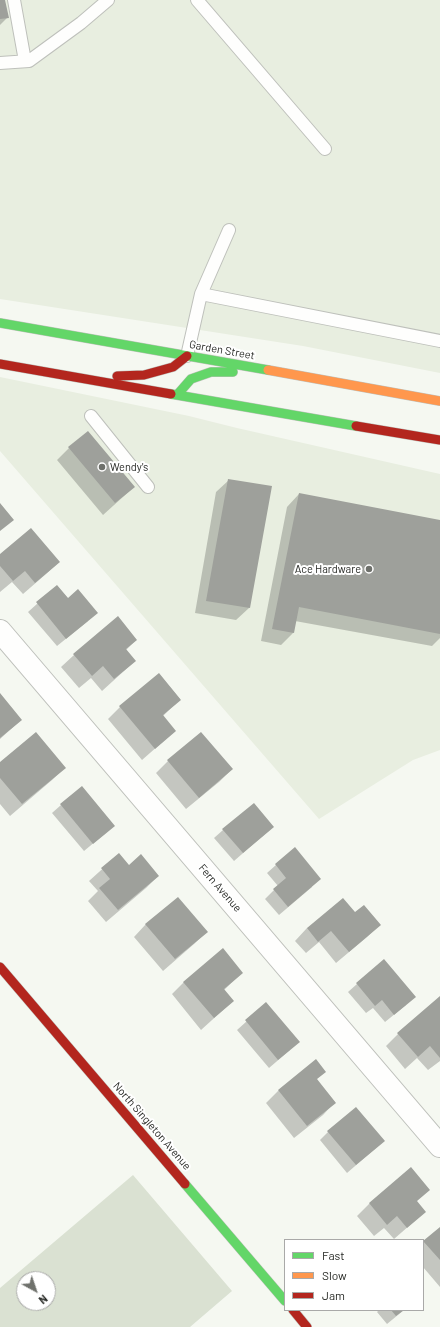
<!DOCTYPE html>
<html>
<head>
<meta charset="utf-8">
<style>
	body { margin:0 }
	#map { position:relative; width:440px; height:1327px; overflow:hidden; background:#f5f8f1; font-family:Barlow,sans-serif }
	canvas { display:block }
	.legend { position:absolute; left:284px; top:1239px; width:140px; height:72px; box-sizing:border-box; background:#fff; border:1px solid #a9a9a8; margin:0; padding:5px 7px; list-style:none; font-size:12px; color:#272925 }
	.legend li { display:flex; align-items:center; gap:8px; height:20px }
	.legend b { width:20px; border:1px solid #a9a9a8 }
	.north { position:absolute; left:16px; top:1271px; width:40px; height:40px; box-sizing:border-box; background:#fff; border:1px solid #a9a9a8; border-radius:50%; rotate:140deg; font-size:11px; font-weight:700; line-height:16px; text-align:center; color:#272925 }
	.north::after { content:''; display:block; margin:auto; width:14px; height:18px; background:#6f716c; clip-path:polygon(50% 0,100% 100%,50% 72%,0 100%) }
</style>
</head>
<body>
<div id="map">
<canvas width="440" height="1327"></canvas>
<ul class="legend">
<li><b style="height:5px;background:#63d668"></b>Fast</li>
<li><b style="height:5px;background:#ff974d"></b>Slow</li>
<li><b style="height:5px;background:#b3261e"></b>Jam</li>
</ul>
<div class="north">N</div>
</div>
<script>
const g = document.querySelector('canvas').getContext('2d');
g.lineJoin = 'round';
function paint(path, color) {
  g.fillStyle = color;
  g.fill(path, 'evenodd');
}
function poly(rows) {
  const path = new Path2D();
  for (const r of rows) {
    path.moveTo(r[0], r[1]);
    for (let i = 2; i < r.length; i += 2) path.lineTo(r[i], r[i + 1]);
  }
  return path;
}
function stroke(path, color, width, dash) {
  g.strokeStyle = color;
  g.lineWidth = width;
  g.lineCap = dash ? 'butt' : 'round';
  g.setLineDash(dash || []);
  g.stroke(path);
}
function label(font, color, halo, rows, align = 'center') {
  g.font = font + ' Barlow,sans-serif';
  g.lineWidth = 4;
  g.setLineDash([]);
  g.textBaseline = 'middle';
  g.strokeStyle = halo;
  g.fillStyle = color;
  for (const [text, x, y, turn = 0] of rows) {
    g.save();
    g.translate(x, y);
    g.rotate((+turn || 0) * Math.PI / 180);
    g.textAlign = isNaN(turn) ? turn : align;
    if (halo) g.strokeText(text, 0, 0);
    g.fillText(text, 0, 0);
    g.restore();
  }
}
const built = poly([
	[0,0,440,0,440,373,303,346,0,299],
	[0,377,189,416,237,428,440,474,440,750,413,760,319,819,0,451]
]);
const green = poly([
	[133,1175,232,1291,190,1327,0,1327,0,1288],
	[24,1279,48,1279,48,1303,24,1303]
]);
const shadow = poly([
	[0,0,4,0,8,17,0,25],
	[69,448,134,487,103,515,57,460],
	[229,480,270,487,249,608,236,620,195,613,216,492],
	[299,494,440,521,440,638,432,646,295,621,293,633,281,645,261,641,287,507],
	[0,555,59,562,46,574,23,594,12,582,0,592],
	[57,586,88,621,57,646,28,612],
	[136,640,126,650,135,661,102,691,91,678,79,688,61,667,74,655],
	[159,674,180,699,163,716,175,731,142,760,108,719,120,707],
	[0,695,21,720,0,739],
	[168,761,232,769,219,782,186,809,156,773],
	[0,763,64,768,52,780,10,816,0,804],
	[61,805,114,826,84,851,52,813],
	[273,827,234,861,214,838,223,830],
	[295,848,312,887,279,915,265,899,278,886,267,873],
	[119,854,129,866,158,876,146,888,106,922,88,901,98,891,89,881],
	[355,914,379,925,367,937,336,963,319,942,306,953,295,941,307,928],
	[146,924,206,932,194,944,163,971,134,937],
	[242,973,224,990,233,1001,201,1030,172,994,184,982],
	[357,984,406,1005,385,1022,373,1008,366,1013,348,992],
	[440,998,440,1061,428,1070,417,1058,405,1069,386,1046,398,1034],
	[266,1004,290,1050,269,1068,237,1030],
	[316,1061,316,1080,335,1102,323,1115,294,1138,266,1103,278,1091],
	[328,1132,384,1141,347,1173,320,1140],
	[411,1169,416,1202,425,1212,394,1239,384,1228,374,1236,357,1216,369,1204],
	[440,1228,440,1287,423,1267,423,1242],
	[379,1310,404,1310,387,1324,377,1312]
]);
const building = poly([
	[0,0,5,0,9,18,0,19],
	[88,431,135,487,115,503,68,447],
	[228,479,272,486,250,608,206,601],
	[299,493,440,520,440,634,299,607,294,633,272,629],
	[0,503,14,520,0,531],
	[31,528,60,562,35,583,25,571,13,581,0,566,0,554],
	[57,585,68,598,78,589,98,613,66,639,36,602],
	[118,616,137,640,126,649,136,661,114,679,103,666,92,676,73,654],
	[159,673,181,700,163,715,176,731,155,749,119,706],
	[0,693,22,720,0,738],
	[36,732,66,768,22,804,0,778,0,762],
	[201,732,233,769,199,798,167,760],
	[82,786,115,826,93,844,60,804],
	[254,803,274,827,243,853,222,829],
	[295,847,321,879,288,907,273,889,286,878,275,864],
	[119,853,129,865,141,854,159,876,118,910,99,888,110,879,101,868],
	[178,897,208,932,175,959,145,924],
	[343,898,355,912,364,905,381,925,349,952,331,931,318,942,307,928],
	[223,948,243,973,224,989,234,1001,214,1018,183,982],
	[384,959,416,997,394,1015,382,1000,375,1006,356,983],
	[440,996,440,1058,430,1046,418,1057,397,1033],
	[266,1002,300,1042,278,1060,245,1020],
	[316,1059,326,1072,317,1079,336,1103,307,1126,278,1090],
	[356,1107,385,1141,356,1165,327,1131],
	[411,1167,430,1190,417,1201,426,1212,407,1228,397,1216,387,1225,369,1203],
	[440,1227,440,1260,423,1241],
	[391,1310,404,1310,396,1316]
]);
const lane = poly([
	[14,0,25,61],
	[197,0,325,149],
	[0,63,29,61,81,23,108,0],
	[201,294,440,341],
	[187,356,201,294,229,230],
	[91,416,148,487]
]);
const street = poly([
	[0,631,440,1146]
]);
const fast = poly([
	[0,323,268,370],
	[171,394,356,426],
	[177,395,191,379,211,372,233,372],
	[185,1184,285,1301]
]);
const slow = poly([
	[268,370,440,401]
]);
const jam = poly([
	[0,364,171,394],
	[117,376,144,375,173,367,187,356],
	[356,426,440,440],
	[0,967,185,1184],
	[293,1310,307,1327]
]);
const markers = [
	[102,467,4,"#6f716c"],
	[369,569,4,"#6f716c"]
];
const streetNames = [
	["Garden Street",222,350,10],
	["Fern Avenue",220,888,49],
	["North Singleton Avenue",152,1126,49]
];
const poiNames = [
	["Wendy's",110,467],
	["Ace Hardware",361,569,"right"]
];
paint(built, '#e8eee0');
paint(green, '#dae1d2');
paint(shadow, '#0003');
paint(building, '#9ea09b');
stroke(lane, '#bec0bb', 14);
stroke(street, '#bec0bb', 24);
stroke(fast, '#bec0bb', 10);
stroke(slow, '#bec0bb', 10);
stroke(jam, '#bec0bb', 10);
stroke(lane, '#fefefd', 12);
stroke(street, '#fefefd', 22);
stroke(fast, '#63d668', 9);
stroke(slow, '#ff974d', 9);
stroke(jam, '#b3261e', 9);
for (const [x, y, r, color] of markers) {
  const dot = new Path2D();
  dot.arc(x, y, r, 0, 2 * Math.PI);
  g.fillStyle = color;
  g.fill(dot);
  stroke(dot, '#fff', 1.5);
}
label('11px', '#272925', '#fff', streetNames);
label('11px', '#272925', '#fff', poiNames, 'left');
</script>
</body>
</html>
